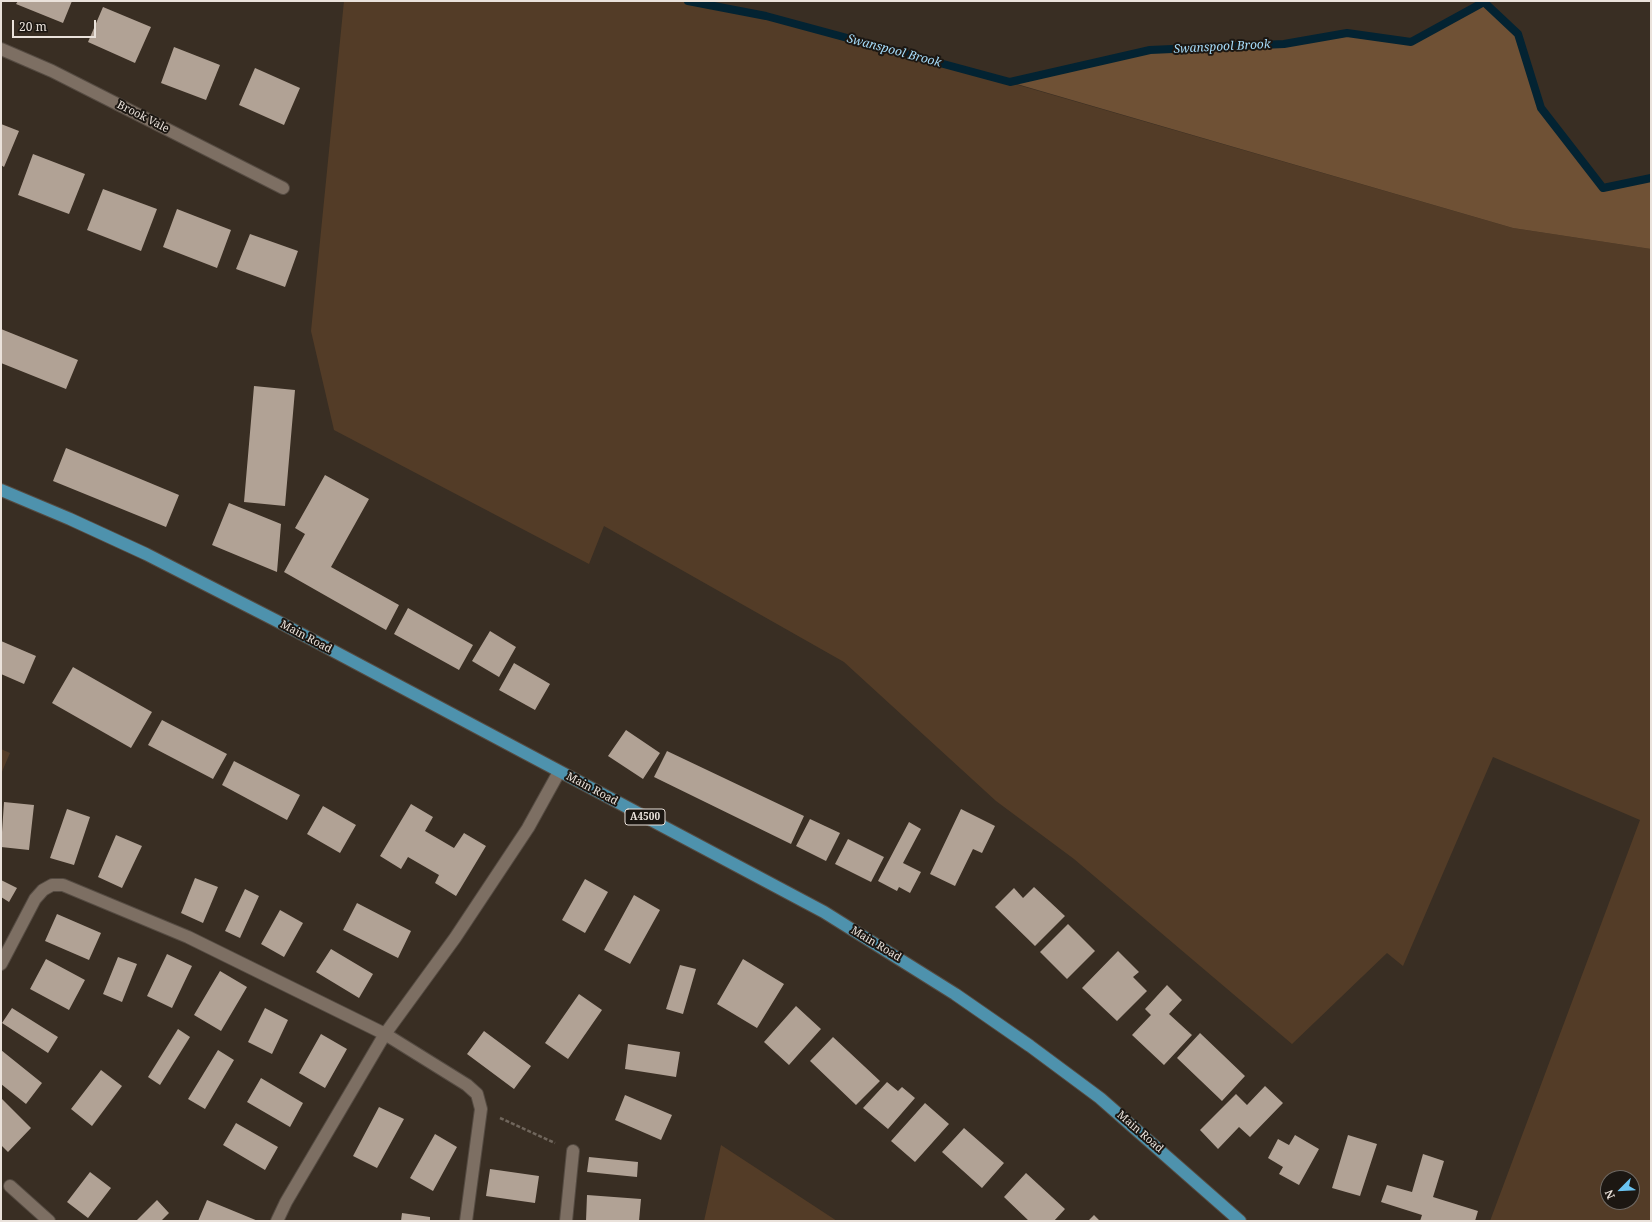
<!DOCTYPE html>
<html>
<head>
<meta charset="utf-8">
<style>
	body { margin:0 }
	#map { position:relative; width:1652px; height:1222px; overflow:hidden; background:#392e23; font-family:"Noto Serif",serif }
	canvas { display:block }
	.frame { position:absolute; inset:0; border:2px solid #eae2db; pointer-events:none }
	.north { position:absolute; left:1600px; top:1170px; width:40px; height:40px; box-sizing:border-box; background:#1c1712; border:1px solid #6e6862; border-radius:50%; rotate:246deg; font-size:11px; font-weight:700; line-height:16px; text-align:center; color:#eae2db }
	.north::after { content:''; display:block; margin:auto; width:14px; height:18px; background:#6ac3f1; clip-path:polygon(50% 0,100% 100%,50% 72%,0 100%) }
	.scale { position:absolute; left:12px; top:20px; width:84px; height:18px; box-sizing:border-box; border:2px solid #eae2db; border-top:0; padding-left:5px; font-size:12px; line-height:14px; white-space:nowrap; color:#eae2db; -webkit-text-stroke:3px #1c1712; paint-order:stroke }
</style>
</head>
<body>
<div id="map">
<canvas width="1652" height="1222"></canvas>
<div class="frame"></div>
<div class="north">N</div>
<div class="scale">20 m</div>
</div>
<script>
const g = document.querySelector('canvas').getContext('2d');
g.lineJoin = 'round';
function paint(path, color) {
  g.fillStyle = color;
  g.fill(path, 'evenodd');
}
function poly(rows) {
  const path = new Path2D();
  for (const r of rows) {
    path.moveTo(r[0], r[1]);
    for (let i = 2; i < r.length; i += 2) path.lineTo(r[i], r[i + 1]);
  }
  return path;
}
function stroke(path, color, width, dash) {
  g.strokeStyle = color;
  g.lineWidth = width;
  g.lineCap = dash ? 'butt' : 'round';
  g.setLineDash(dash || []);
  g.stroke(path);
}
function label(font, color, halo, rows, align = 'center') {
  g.font = font + ' "Noto Serif",serif';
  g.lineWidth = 4;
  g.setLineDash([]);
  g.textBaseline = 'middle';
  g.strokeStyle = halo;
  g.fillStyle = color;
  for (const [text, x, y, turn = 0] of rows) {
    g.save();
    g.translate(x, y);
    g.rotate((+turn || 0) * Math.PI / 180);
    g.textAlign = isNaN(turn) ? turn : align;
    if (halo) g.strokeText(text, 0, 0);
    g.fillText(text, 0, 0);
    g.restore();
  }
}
const green = poly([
	[344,1,688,1,766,16,918,56,1513,228,1651,249,1651,1221,1490,1221,1640,820,1493,757,1403,966,1387,953,1292,1044,1074,859,996,801,844,662,604,526,589,564,334,430,311,331],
	[1608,1178,1632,1178,1632,1202,1608,1202],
	[1,749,10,753,1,774],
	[721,1145,837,1221,704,1221]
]);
const forest = poly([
	[1484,2,1518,34,1541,108,1603,188,1651,178,1651,249,1513,228,1010,82,1150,50,1284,44,1347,33,1411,42]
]);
const stream = poly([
	[688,1,766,16,1010,82,1150,50,1284,44,1347,33,1411,42,1484,2,1518,34,1541,108,1603,188,1651,178]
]);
const building = poly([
	[18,1,72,1,63,23,16,4],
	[103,7,151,27,135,63,88,42],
	[174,47,220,65,206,100,161,83],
	[255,68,300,88,284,125,239,105],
	[1,124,19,131,4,167,1,165],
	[33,154,85,174,69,214,18,195],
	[103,189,157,209,141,251,87,230],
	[177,209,231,230,217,268,163,247],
	[250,234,298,251,285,287,236,269],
	[1,329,78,360,66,389,1,363],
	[254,386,295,390,285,506,244,502],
	[66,448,179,495,166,527,53,481],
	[325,475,369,499,331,567,399,605,386,630,284,572,305,534,295,528],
	[229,503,281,524,277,572,212,545],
	[408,608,473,645,459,670,394,634],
	[490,631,516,647,499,677,472,661],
	[1,641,36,656,24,684,1,674],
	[514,663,550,684,535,710,499,690],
	[73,667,152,712,131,748,52,703],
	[162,720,227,754,213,779,148,745],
	[626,730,660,753,643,779,608,756],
	[667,751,804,816,791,844,654,777],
	[234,761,300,795,287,820,222,785],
	[4,802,34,805,29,850,1,847],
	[411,804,433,817,425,831,454,848,464,833,486,846,456,896,435,883,439,875,408,857,401,869,380,856],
	[323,806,356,825,340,853,307,834],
	[67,809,90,817,74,865,50,858],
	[961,809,995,826,982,853,973,849,955,886,930,874],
	[810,819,840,833,826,861,796,846],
	[909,822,921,829,903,863,921,872,910,893,899,887,897,891,878,881],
	[116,835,142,846,122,888,98,877],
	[848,839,884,857,871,882,835,864],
	[195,878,218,887,203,923,181,913],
	[585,879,608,892,585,933,562,920],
	[1,880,17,888,9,902,1,897],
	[1034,887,1065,916,1035,946,995,907,1014,888,1023,898],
	[245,889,259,896,240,938,225,931],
	[634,895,660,910,630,964,604,950],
	[357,903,411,931,398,958,343,930],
	[280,910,303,923,284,957,261,944],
	[57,914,101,933,89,960,45,941],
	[1068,924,1095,951,1067,979,1040,952],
	[331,949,373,974,359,998,316,972],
	[1118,951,1139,972,1133,977,1147,991,1117,1021,1082,988],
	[167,954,192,966,172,1008,147,996],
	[118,957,137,964,122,1002,103,994],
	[46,959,85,980,69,1010,30,989],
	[743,959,784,984,757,1028,717,1004],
	[680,965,696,969,683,1014,666,1009],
	[220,971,247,987,221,1031,194,1015],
	[1167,985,1182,1000,1169,1014,1192,1035,1164,1065,1132,1035,1151,1015,1145,1009],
	[579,994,602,1010,568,1059,545,1043],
	[796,1006,821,1029,789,1065,764,1042],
	[12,1008,58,1037,48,1053,2,1023],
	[265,1008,288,1020,272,1054,248,1042],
	[178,1029,190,1037,160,1085,148,1077],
	[484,1031,531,1066,514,1089,467,1054],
	[1200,1033,1245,1076,1222,1101,1177,1058],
	[321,1034,347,1049,325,1088,299,1073],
	[833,1037,880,1081,856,1105,810,1061],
	[628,1044,680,1052,676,1077,625,1069],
	[1,1050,42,1083,26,1104,1,1084],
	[218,1050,234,1060,205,1109,188,1099],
	[101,1070,122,1086,92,1126,71,1109],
	[261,1078,303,1103,290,1127,247,1102],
	[887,1082,898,1091,902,1087,915,1098,888,1129,863,1108],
	[1265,1086,1283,1103,1250,1137,1239,1127,1218,1149,1200,1130,1236,1094,1247,1105],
	[625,1095,672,1115,661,1140,615,1120],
	[1,1098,31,1128,8,1152,1,1145],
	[925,1103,949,1124,915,1162,891,1141],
	[379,1107,404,1119,377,1168,353,1156],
	[236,1123,278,1147,265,1170,223,1145],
	[964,1128,1004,1163,982,1188,942,1152],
	[435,1134,457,1147,433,1191,410,1178],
	[1295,1135,1319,1149,1299,1185,1279,1174,1283,1167,1268,1158,1278,1139,1289,1145],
	[1348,1135,1377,1144,1360,1196,1332,1188],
	[1423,1154,1444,1161,1433,1197,1478,1211,1475,1221,1420,1221,1422,1215,1381,1202,1387,1185,1412,1192],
	[589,1157,638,1162,637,1177,587,1172],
	[490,1169,539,1176,535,1203,486,1196],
	[90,1172,111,1188,88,1218,67,1202],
	[1026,1173,1065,1209,1054,1221,1029,1221,1004,1197],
	[587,1195,641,1199,639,1221,586,1221],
	[157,1200,169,1213,161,1221,136,1221],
	[207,1200,258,1221,198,1221],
	[402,1213,430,1217,430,1221,401,1221],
	[1094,1215,1100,1221,1088,1221]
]);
const path = poly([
	[500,1118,555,1143]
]);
const minor = poly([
	[1,49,52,71,283,188],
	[1,964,35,899,43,890,52,885,63,885,188,937,385,1034,286,1202,277,1221],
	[10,1186,49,1221],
	[466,1221,481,1109,477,1094,467,1085,385,1034,455,938,528,828,559,772],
	[566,1221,573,1151]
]);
const major = poly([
	[1,490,70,519,146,554,277,621,824,912,955,994,1030,1046,1100,1098,1240,1221]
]);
const shields = [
	[645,817,40]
];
const shieldNames = [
	["A4500",645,817]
];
const streetNames = [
	["Brook Vale",143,117,27],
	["Main Road",306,637,28],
	["Main Road",592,789,28],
	["Main Road",876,944,31],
	["Main Road",1140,1132,41]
];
const waterNames = [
	["Swanspool Brook",1222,47,-3],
	["Swanspool Brook",894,51,15]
];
paint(green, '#533c27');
paint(forest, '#6f5135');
stroke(stream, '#032332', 8);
paint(building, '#b1a295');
stroke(minor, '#554b42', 14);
stroke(major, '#554b42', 14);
stroke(path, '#70665c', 2.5, [4, 2]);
stroke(minor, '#7d6f63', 12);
stroke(major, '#4e92ad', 12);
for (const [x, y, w] of shields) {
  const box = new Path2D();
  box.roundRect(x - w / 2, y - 8, w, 16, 3);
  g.fillStyle = '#1c1712';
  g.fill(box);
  stroke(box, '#eae2db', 1);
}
label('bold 10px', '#eae2db', null, shieldNames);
label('11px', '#eae2db', '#1c1712', streetNames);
label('italic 12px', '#a5dbf9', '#1c1712', waterNames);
</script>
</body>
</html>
